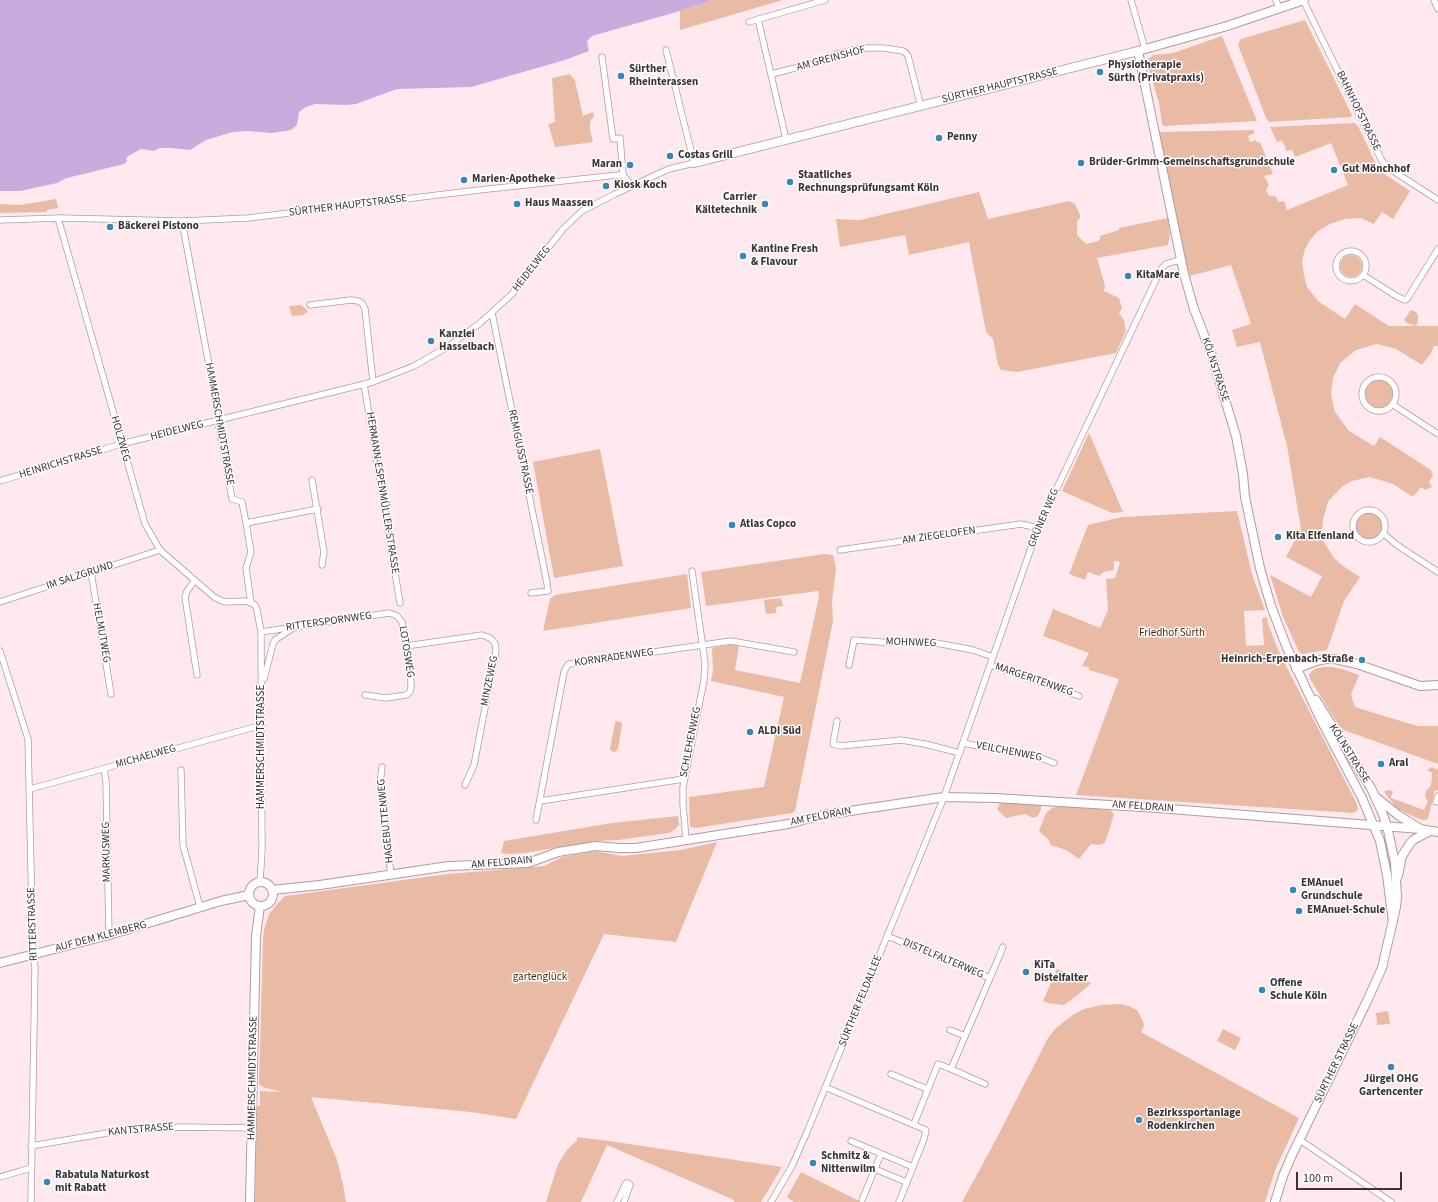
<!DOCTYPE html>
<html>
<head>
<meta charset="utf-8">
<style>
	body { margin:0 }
	#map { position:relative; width:1438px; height:1202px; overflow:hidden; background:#ffe9ef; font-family:"Source Sans 3",sans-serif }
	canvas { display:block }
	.scale { position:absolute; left:1296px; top:1172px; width:106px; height:18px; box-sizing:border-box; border:2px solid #3a3234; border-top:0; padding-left:5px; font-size:12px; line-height:14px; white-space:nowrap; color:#3a3234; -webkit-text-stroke:3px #fff; paint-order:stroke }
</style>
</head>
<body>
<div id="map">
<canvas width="1438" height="1202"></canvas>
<div class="scale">100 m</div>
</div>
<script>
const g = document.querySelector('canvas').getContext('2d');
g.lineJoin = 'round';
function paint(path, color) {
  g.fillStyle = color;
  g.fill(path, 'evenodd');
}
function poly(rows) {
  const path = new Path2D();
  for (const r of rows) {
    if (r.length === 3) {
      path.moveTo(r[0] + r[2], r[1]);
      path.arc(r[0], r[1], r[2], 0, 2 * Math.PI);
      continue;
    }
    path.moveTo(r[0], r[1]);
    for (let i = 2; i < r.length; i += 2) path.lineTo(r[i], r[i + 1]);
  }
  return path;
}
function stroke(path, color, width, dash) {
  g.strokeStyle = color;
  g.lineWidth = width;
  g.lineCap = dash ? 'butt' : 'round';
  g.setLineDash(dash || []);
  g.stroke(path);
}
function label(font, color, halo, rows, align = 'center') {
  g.font = font + ' "Source Sans 3",sans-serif';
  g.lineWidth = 3;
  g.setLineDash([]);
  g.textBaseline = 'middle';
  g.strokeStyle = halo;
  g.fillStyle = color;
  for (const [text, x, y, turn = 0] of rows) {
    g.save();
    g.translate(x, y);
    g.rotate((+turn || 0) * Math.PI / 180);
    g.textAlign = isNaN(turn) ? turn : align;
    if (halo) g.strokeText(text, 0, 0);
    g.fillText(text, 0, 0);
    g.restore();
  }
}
const green = poly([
	[712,0,783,0,680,30,680,11],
	[1305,20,1352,115,1351,117,1269,122,1266,118,1238,45,1241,39],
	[1222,36,1257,121,1164,126,1162,124,1159,103,1147,63,1148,59,1153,55,1173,53],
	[570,74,575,81,583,116,593,112,594,116,590,121,590,130,593,142,555,147,548,124,555,122,552,78],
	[1354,123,1358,126,1378,168,1383,173,1410,191,1393,219,1382,212,1374,224,1361,218,1345,219,1330,224,1318,231,1310,240,1305,249,1302,261,1304,275,1307,287,1318,301,1345,319,1355,304,1389,326,1416,326,1407,323,1404,320,1411,310,1416,312,1418,315,1418,321,1416,326,1438,326,1438,346,1434,346,1431,353,1422,365,1396,349,1377,344,1356,350,1340,363,1333,378,1331,394,1335,412,1349,431,1374,446,1380,437,1431,470,1433,475,1429,482,1432,487,1425,490,1421,487,1413,497,1393,484,1370,477,1352,481,1343,486,1336,493,1328,502,1323,520,1322,531,1324,542,1334,558,1343,566,1360,577,1344,601,1327,650,1302,654,1299,652,1283,617,1270,575,1311,597,1322,576,1286,557,1301,529,1287,446,1260,342,1237,347,1232,330,1251,324,1231,265,1190,276,1186,263,1159,132,1253,130,1255,133,1248,136,1250,142,1256,140,1257,143,1260,142,1273,174,1264,176,1269,185,1266,190,1269,196,1275,196,1279,202,1284,201,1287,210,1348,185,1331,143,1295,157,1292,150,1285,151,1286,149,1282,140,1277,142,1270,127],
	[979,192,988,219,1069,201,1075,204,1080,215,1080,218,1077,221,1077,235,1086,244,1098,241,1100,239,1100,236,1119,230,1119,228,1168,218,1170,234,1168,245,1097,258,1105,286,1104,291,1119,298,1122,308,1119,313,1124,320,1126,331,1116,353,1017,372,1001,370,998,364,993,339,986,332,969,242,909,255,905,235,840,247,836,219,860,220],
	[56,199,58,208,47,210,47,212,0,213,0,204,20,205],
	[1351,266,11],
	[301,305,306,309,308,312,303,315,292,316,289,306],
	[1379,394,14],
	[1089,433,1123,512,1112,513,1062,491],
	[600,449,623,566,554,578,533,462],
	[1237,511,1252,574,1265,610,1244,611,1246,646,1264,645,1262,618,1267,617,1268,624,1279,652,1357,804,1358,810,1353,813,1076,795,1119,679,1089,670,1089,667,1082,666,1089,653,1043,636,1053,609,1100,628,1108,610,1106,579,1115,578,1120,562,1114,561,1114,570,1104,572,1099,576,1088,572,1085,580,1069,574,1088,525,1122,517],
	[1369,526,13],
	[824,554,833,555,836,568,832,601,833,621,795,811,792,813,696,828,690,827,689,797,764,787,784,697,711,681,713,671,712,648,728,645,739,645,735,670,800,683,819,597,818,591,706,606,701,572],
	[687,574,691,608,543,631,550,599,555,595],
	[781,598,783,606,776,607,776,613,766,614,764,600],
	[1323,667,1332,667,1342,669,1359,675,1351,695,1355,707,1417,726,1438,726,1438,764,1341,729,1310,679,1309,675,1311,672,1315,669],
	[616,721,621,722,622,725,618,748,617,751,614,752,611,751,610,748,615,723],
	[1432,767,1436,769,1438,768,1438,791,1435,790,1428,819,1425,820,1422,820,1408,814,1400,810,1395,806,1384,792,1387,790,1393,791,1391,798,1424,810,1428,801,1425,797,1426,791,1431,786,1432,776,1432,773,1427,770],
	[1001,801,1038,804,1041,806,1041,810,1038,816,1033,818,1025,814,1006,818,997,809],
	[1062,806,1110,810,1114,814,1105,843,1099,845,1091,844,1079,859,1066,850,1051,845,1048,839,1039,831,1040,828,1046,813,1052,808],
	[678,816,679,825,675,829,669,833,618,840,597,841,559,847,525,853,510,854,501,853,504,841,612,823],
	[717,842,676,942,604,934,516,1119,471,1112,311,1097,337,1160,343,1184,346,1202,255,1202,257,1106,260,1106,260,1091,281,1092,263,1087,259,1084,263,939,264,929,269,914,277,904,285,896,448,874,544,866,562,857,596,851,622,856,681,850],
	[1057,969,1091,983,1085,989,1064,1005,1048,1003,1043,1001],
	[1120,1004,1129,1006,1137,1010,1143,1021,1144,1026,1141,1032,1299,1118,1276,1168,1265,1202,962,1202,992,1147,1048,1038,1056,1028,1074,1014,1084,1009,1101,1005],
	[1388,1011,1390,1024,1377,1025,1376,1013],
	[1223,1029,1241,1038,1235,1050,1217,1041],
	[577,1137,609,1141,782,1167,761,1202,734,1202,734,1200,607,1145,581,1202,546,1202,558,1164,567,1150,577,1140],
	[801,1172,861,1202,794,1202,787,1197]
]);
const water = poly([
	[0,0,712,0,680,11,592,36,587,41,589,51,565,60,471,87,397,89,356,104,347,105,315,104,306,107,299,112,297,125,291,130,272,133,247,131,233,132,206,140,190,150,171,148,160,148,154,151,141,149,130,155,126,158,127,161,124,164,67,178,57,183,20,191,0,191]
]);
const street = poly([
	[1131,0,1145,49],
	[1276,0,1279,8],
	[1303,0,1382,161,1390,169,1438,200],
	[1434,0,1438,9],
	[758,19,786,139],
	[749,22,825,0],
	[602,57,613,139,620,138,623,175],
	[772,74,814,63,834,55,861,48,884,48,903,51,906,53,908,56,921,107],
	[58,218,145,524,160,550,214,597,222,601,226,602,246,601,251,603],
	[0,220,60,218,182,221,248,218,479,190,618,175,623,175,632,186],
	[182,221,218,413,219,427,232,499,242,502,246,523,251,552,246,568,251,603,255,605,257,610,261,632,262,850,260,882],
	[1351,266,15],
	[1363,275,1398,297,1405,300,1407,299,1438,249],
	[310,305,351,300,358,301,362,303,365,309,373,382],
	[492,313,547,583,548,591,531,593],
	[1379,394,17],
	[364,384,400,603],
	[1392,404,1438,434],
	[312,480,324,552,322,565],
	[0,481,121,444,373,382,414,366,449,346,479,324,512,294,563,229,582,211,615,194,660,173,669,169,694,163,666,50],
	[1369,526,16],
	[246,523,318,509],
	[1384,534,1397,545,1438,572],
	[840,550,1021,524,1038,528],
	[91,572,111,694],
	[195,580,187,591,185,597,197,675],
	[0,602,160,550],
	[261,632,389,613,397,616,402,622,411,682,411,688,410,692,406,695,386,698,365,695],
	[406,646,482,635,490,638,495,643,496,651,474,765,465,785],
	[0,651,28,739,33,955,35,967,31,1202],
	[849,665,854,640,881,642,936,643,973,650,993,657],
	[990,665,1079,696],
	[264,679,273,644,275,640,293,628],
	[837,721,833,744,840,746,901,740,925,744,960,753],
	[963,743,1041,758,1054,763],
	[382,767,380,784,391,875],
	[104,769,106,782,109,935],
	[181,770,183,845,200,907],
	[30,789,262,725],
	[540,801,684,779],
	[1436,802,1438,796],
	[536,820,564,672,567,666,569,664,731,641,794,652],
	[686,840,683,804,683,787,704,680,705,663,692,571],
	[887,936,990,978,1003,947],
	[950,1030,965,1036],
	[951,1069,985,1084],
	[891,1074,927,1089],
	[825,1087,926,1130,924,1139,913,1167,851,1141],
	[914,1124,938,1064,951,1069,990,978],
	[1300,1140,1391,1202],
	[31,1146,107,1133,137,1130,181,1127,252,1128],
	[875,1169,906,1182],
	[0,1177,31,1168],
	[862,1200,881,1154],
	[617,1202,626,1183,628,1183,630,1185,624,1202],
	[771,1202,792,1166,807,1132,944,797,1038,528,1161,269,1166,264,1172,262,1181,260],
	[899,1202,913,1167]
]);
const secondary = poly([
	[1138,51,1184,274,1194,309,1211,353,1236,436,1243,474,1245,497,1260,568,1271,606,1287,648,1321,720,1362,798,1380,841,1387,875,1393,922],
	[694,163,1138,51,1227,26,1304,0],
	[1296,669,1316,661,1326,659,1335,659,1357,664,1420,686,1438,685],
	[1377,798,1398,815,1419,828],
	[1398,876,1402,856,1409,845,1413,840,1430,831],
	[261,894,12],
	[272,890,320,885,449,866,528,863,558,852,596,846,619,848,636,848,788,824,823,815,944,797,995,798,1158,808,1420,829,1438,832],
	[0,963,109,935,221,901,249,895],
	[250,1202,256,936,260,906],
	[1275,1202,1283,1176,1291,1157,1367,1001,1382,968,1396,907,1397,897,1395,863,1387,826,1382,812,1371,788,1316,700]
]);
const markers = [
	[1100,72,4,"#3487b7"],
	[621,76,4,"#3487b7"],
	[939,138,4,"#3487b7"],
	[670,156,4,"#3487b7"],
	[1081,163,4,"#3487b7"],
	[630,165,4,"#3487b7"],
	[1334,170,4,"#3487b7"],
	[464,180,4,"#3487b7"],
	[790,182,4,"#3487b7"],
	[606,186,4,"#3487b7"],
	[517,204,4,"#3487b7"],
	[765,204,4,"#3487b7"],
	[110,227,4,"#3487b7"],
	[743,256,4,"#3487b7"],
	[1128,276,4,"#3487b7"],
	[431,341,4,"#3487b7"],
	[732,525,4,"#3487b7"],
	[1278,537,4,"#3487b7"],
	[1362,660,4,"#3487b7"],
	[750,732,4,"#3487b7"],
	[1381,764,4,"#3487b7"],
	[1293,890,4,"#3487b7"],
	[1299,911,4,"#3487b7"],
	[1026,972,4,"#3487b7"],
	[1262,990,4,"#3487b7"],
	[1391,1067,4,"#3487b7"],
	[1139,1120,4,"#3487b7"],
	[813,1163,4,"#3487b7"],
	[47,1182,4,"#3487b7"]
];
const streetNames = [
	["AM GREINSHOF",831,59,-15],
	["SÜRTHER HAUPTSTRASSE",1000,86,-14],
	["BAHNHOFSTRASSE",1358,111,64],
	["SÜRTHER HAUPTSTRASSE",348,206,-7],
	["HEIDELWEG",532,269,-52],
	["KÖLNSTRASSE",1215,370,72],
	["HAMMERSCHMIDTSTRASSE",219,424,80],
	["HEIDELWEG",177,431,-14],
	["HOLZWEG",120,439,74],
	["REMIGIUSSTRASSE",520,452,78],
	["HEINRICHSTRASSE",61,463,-17],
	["HERMANN-ESPENMÜLLER-STRASSE",382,493,81],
	["GRÜNER WEG",1044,518,-67],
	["AM ZIEGELOFEN",939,536,-8],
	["IM SALZGRUND",80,576,-18],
	["RITTERSPORNWEG",329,622,-8],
	["HELMUTWEG",101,633,80],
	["MOHNWEG",911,643,2],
	["LOTOSWEG",406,652,81],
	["KORNRADENWEG",614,658,-8],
	["MARGERITENWEG",1034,680,19],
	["MINZEWEG",490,681,-79],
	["SCHLEHENWEG",691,742,-79],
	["HAMMERSCHMIDTSTRASSE",262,747,-90],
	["VEILCHENWEG",1009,752,11],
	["KÖLNSTRASSE",1349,754,58],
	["MICHAELWEG",146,757,-16],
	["AM FELDRAIN",1143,807,4],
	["AM FELDRAIN",821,817,-11],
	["HAGEBUTTENWEG",386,821,-96],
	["MARKUSWEG",107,852,-91],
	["AM FELDRAIN",502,863,-5],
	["RITTERSTRASSE",33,924,-92],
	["AUF DEM KLEMBERG",101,937,-15],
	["DISTELFALTERWEG",943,959,23],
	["SÜRTHER FELDALLEE",861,1001,-68],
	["SÜRTHER STRASSE",1337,1063,-64],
	["HAMMERSCHMIDTSTRASSE",253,1078,-89],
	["KANTSTRASSE",141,1130,-5]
];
const poiNames = [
	["Physiotherapie",1108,66],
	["Sürth (Privatpraxis)",1108,79],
	["Sürther",629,70],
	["Rheinterassen",629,83],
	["Penny",947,138],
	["Costas Grill",678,156],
	["Brüder-Grimm-Gemeinschaftsgrundschule",1089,163],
	["Maran",622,165,"right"],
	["Gut Mönchhof",1342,170],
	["Staatliches",798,176],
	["Rechnungsprüfungsamt Köln",798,189],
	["Marien-Apotheke",472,180],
	["Kiosk Koch",614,186],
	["Carrier",757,198,"right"],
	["Kältetechnik",757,211,"right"],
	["Haus Maassen",525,204],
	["Bäckerei Pistono",118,227],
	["Kantine Fresh",751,250],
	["& Flavour",751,263],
	["KitaMare",1136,276],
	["Kanzlei",439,335],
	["Hasselbach",439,348],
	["Atlas Copco",740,525],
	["Kita Elfenland",1286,537],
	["Heinrich-Erpenbach-Straße",1354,660,"right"],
	["ALDI Süd",758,732],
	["Aral",1389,764],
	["EMAnuel",1301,884],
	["Grundschule",1301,897],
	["EMAnuel-Schule",1307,911],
	["KiTa",1034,966],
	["Distelfalter",1034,979],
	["Offene",1270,984],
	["Schule Köln",1270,997],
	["Jürgel OHG",1391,1080,"center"],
	["Gartencenter",1391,1093,"center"],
	["Bezirkssportanlage",1147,1114],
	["Rodenkirchen",1147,1127],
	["Schmitz &",821,1157],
	["Nittenwilm",821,1170],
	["Rabatula Naturkost",55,1176],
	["mit Rabatt",55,1189]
];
const parkNames = [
	["Friedhof Sürth",1172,634],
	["gartenglück",540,978]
];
paint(green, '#e9bba4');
paint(water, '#c9abde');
stroke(street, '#af9ba0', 7);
stroke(secondary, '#af9ba0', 10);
stroke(street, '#fff', 5.5);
stroke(secondary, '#fff', 8);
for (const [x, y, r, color] of markers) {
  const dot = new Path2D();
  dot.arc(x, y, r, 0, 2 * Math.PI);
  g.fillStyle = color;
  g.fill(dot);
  stroke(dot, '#fff', 1.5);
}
label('11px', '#3a3234', '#fff', streetNames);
label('bold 11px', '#3a3234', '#fff', poiNames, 'left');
label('11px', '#511e00', '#fff', parkNames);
</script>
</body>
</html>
